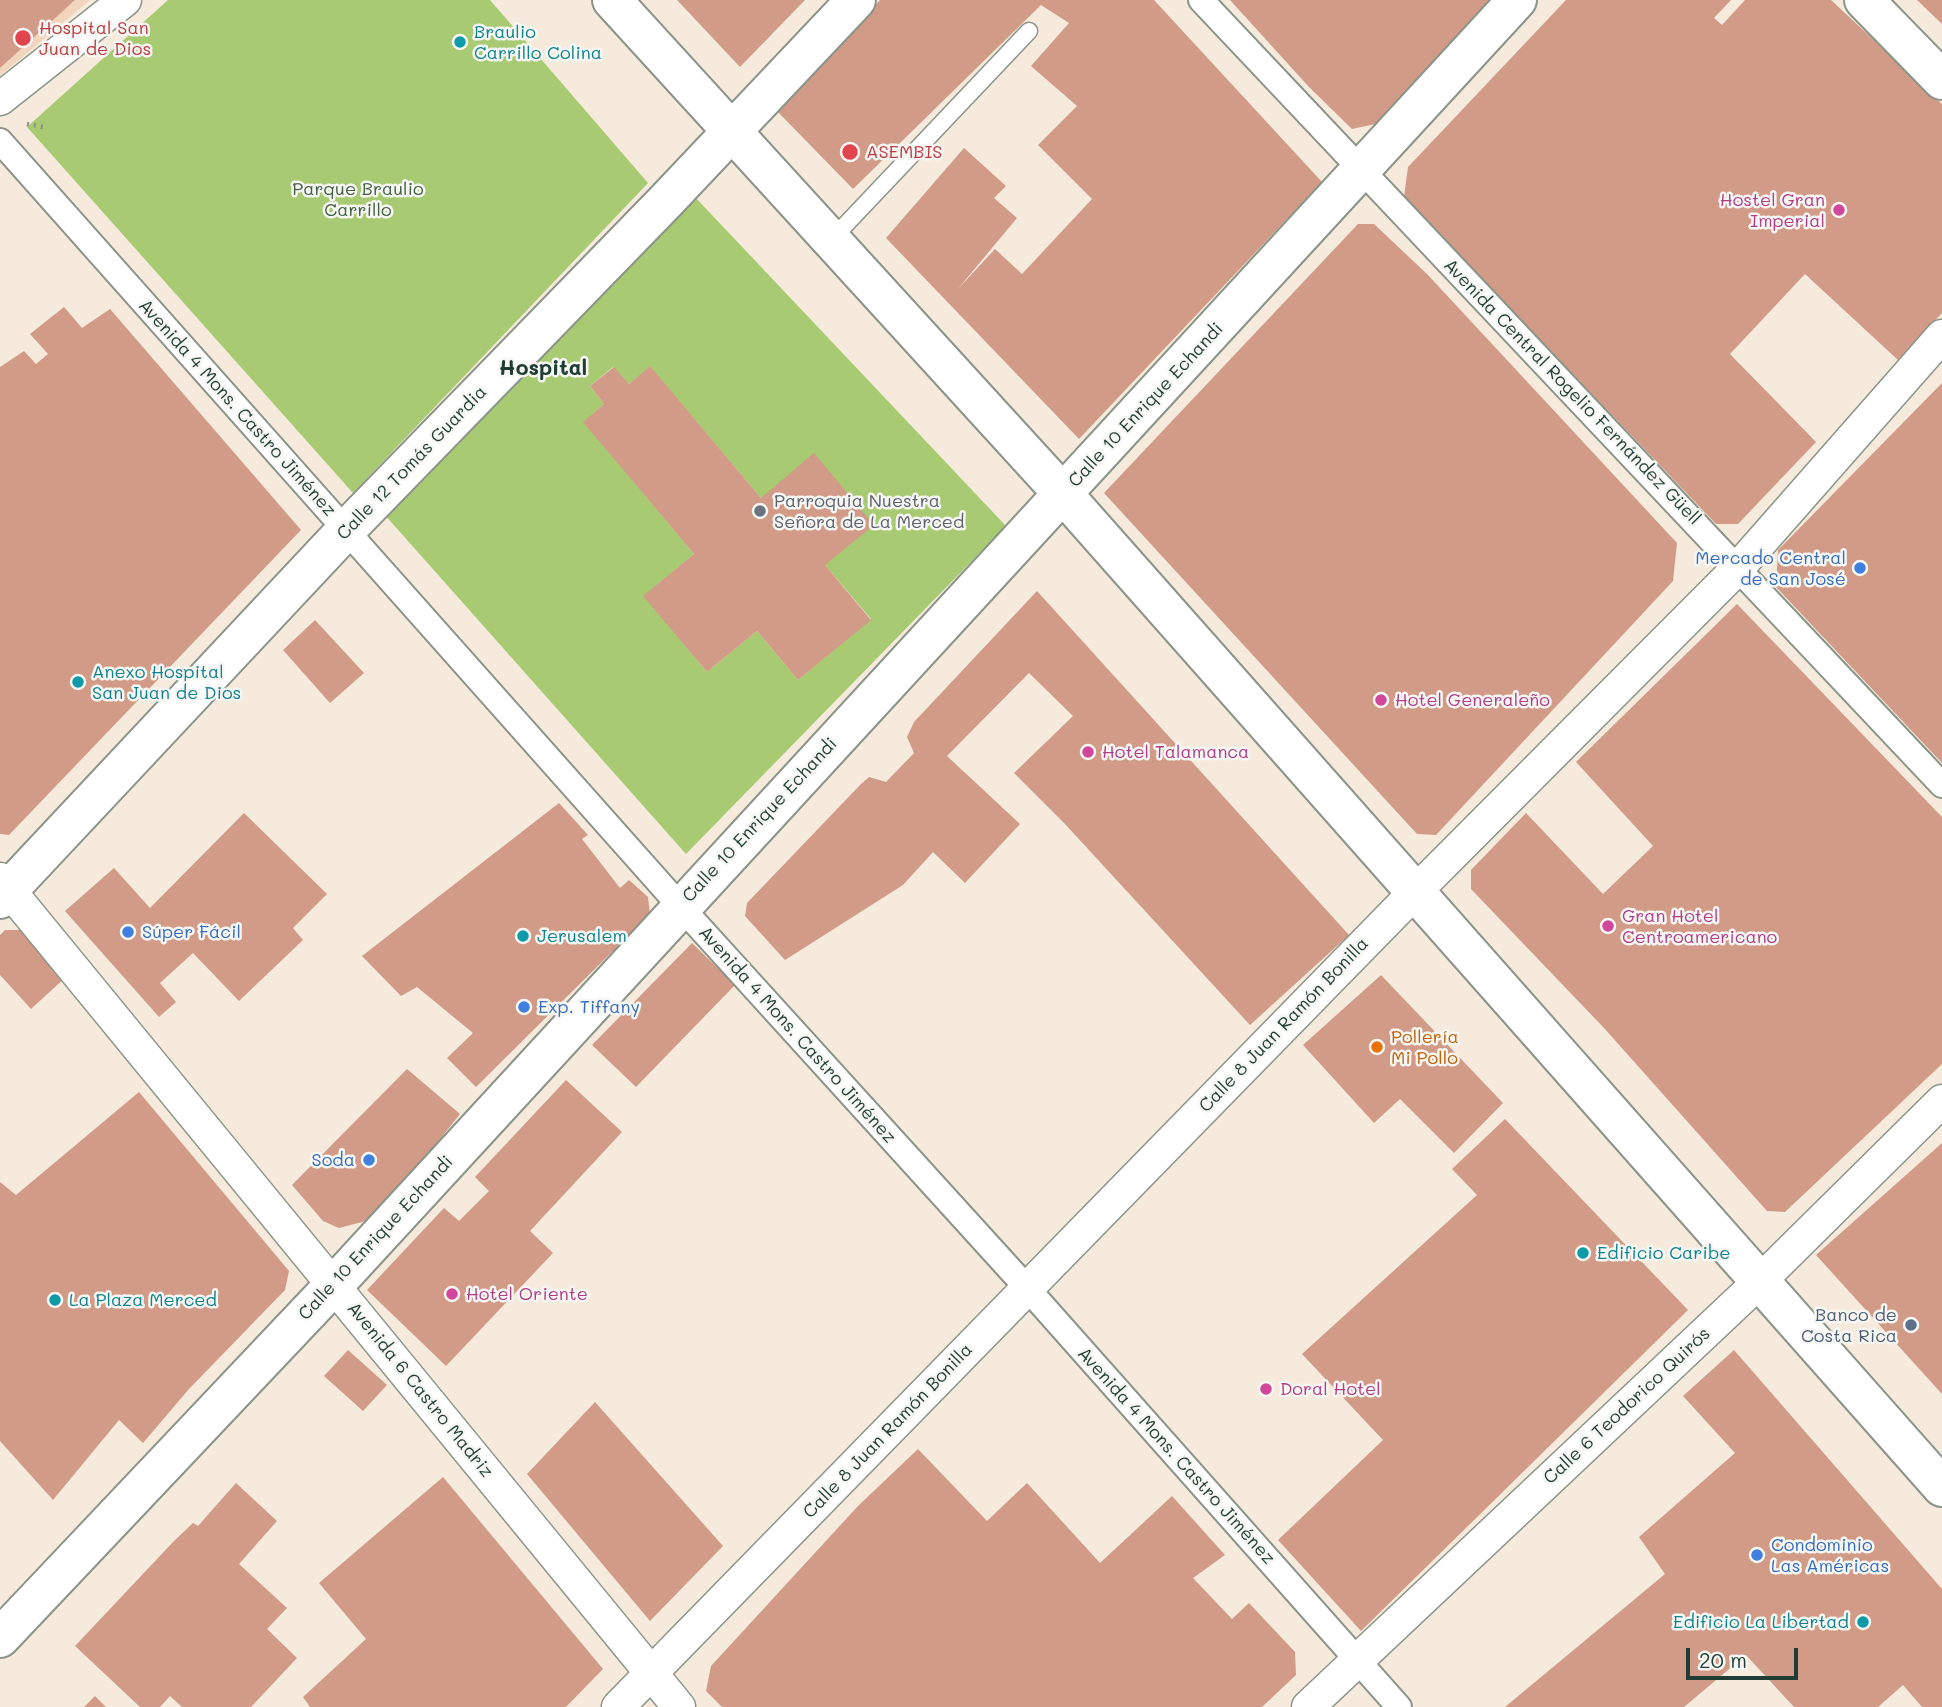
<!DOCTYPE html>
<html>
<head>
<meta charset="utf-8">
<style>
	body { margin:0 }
	#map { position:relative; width:1942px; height:1707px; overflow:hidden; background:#f5eadb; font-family:Mali,sans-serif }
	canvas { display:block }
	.scale { position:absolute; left:1686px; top:1648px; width:112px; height:32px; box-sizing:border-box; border:4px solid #1f3d34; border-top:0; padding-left:9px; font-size:21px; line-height:24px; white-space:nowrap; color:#1f3d34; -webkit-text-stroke:5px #f6f6f2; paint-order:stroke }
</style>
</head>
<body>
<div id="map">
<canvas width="1942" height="1707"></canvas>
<div class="scale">20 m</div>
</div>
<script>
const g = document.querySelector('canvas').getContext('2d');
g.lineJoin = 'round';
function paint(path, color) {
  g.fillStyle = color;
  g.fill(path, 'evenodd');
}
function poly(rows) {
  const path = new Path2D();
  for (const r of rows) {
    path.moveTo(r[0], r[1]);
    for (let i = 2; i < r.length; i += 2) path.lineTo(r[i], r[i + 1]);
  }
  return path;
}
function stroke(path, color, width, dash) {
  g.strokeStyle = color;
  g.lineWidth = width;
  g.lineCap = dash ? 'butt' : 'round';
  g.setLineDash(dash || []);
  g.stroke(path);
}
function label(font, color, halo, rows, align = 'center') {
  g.font = font + ' Mali,sans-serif';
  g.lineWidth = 5;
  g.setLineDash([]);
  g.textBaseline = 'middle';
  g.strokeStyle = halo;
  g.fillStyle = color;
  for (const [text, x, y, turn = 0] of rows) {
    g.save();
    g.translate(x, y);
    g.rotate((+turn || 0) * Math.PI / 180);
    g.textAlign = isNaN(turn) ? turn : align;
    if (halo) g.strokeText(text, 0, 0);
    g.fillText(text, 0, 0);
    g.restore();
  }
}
const built = poly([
	[0,0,90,0,0,76]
]);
const green = poly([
	[168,0,490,0,648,183,353,493,27,127],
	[694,196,1006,526,686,854,384,514],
	[650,367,761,498,825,565,871,619,798,680,757,631,707,672,644,596,694,554,584,422,604,404,590,386,613,367,629,384]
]);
const building = poly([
	[0,0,75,0,0,68],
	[677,0,805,0,740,67],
	[880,0,1154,0,1322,182,1079,439,886,238,964,148,1006,186,994,198,1017,218,957,290,995,249,1022,274,1092,199,1038,145,1077,106,1031,66,1069,23,1041,5,853,189,777,111],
	[1230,0,1492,0,1380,123,1352,129,1309,87],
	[1566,0,1731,0,1714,18,1722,25,1745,0,1831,0,1942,104,1942,313,1898,360,1805,274,1730,354,1816,442,1738,524,1716,524,1404,197,1408,167],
	[1917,0,1942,0,1942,24],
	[1358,224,1374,224,1427,274,1677,543,1673,581,1436,835,1417,834,1104,493],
	[64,307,82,328,110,309,301,530,9,835,0,834,0,367,24,351,36,364,48,354,30,334],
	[650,366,761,498,814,453,874,525,825,565,871,620,798,680,757,631,707,672,643,596,694,554,583,422,604,404,590,386,614,367,629,384],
	[1942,383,1942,763,1776,587,1778,550],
	[1037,591,1349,935,1250,1025,1065,824,1014,773,1073,716,1029,673,947,756,1020,824,965,883,933,852,903,885,785,960,745,916,747,903,861,784,869,777,886,782,914,753,907,737,914,722],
	[1737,604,1942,817,1942,1064,1785,1212,1767,1211,1604,1028,1471,889,1471,870,1526,813,1603,894,1653,846,1576,762],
	[315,620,364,673,330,703,283,650],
	[559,803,588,835,582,839,620,888,629,880,648,897,651,923,612,952,476,1087,447,1058,473,1033,417,987,401,996,362,956],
	[244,813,327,894,293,928,303,940,239,1001,193,953,160,983,176,1002,159,1017,65,911,114,868,150,908],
	[5,930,24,930,67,976,31,1009,0,975,0,935],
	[692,943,735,985,636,1087,592,1045],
	[1381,975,1503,1103,1454,1153,1400,1099,1374,1123,1303,1045],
	[407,1069,460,1114,418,1167,366,1221,339,1228,323,1221,292,1185],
	[566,1080,622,1132,530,1231,553,1253,446,1366,367,1290,444,1208,459,1221,489,1191,475,1177],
	[139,1092,289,1271,285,1290,189,1389,143,1443,119,1420,53,1500,0,1441,0,1182,16,1195],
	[1505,1119,1688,1310,1361,1631,1278,1540,1383,1440,1302,1354,1477,1195,1452,1169],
	[1942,1143,1942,1394,1816,1255],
	[348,1350,387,1385,363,1411,324,1376],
	[1734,1350,1942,1589,1942,1707,1922,1707,1903,1685,1878,1707,1794,1707,1746,1655,1684,1707,1505,1707,1665,1574,1639,1537,1735,1453,1683,1396],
	[595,1402,723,1546,650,1621,527,1474],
	[918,1449,987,1521,1027,1483,1100,1563,1172,1496,1225,1555,1193,1578,1232,1619,1249,1603,1295,1652,1296,1675,1262,1707,722,1707,706,1691,711,1666,858,1506],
	[443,1477,603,1669,566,1707,310,1707,303,1697,366,1639,319,1583],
	[236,1483,277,1521,239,1564,287,1608,267,1629,297,1658,251,1707,182,1707,170,1696,160,1707,140,1707,75,1646,174,1541,193,1523,198,1526],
	[95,1696,106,1707,84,1707]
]);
const path = poly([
	[27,124,43,127]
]);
const service = poly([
	[831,240,1029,31]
]);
const pedestrian = poly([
	[1201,0,1942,785],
	[0,141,680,906,1027,1288,1399,1707]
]);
const minor = poly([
	[0,99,125,0],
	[0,879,679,1707],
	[618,1707,1416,891,1739,567,1942,336],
	[1308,1707,1759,1282,1942,1101]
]);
const tertiary = poly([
	[0,899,346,530,665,202,856,0],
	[0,1638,334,1285,1517,0]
]);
const trunk = poly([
	[612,0,1064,495,1942,1487],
	[1864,0,1942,80]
]);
const markers = [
	[23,38,9,"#e0444e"],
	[460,42,7,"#0f9aa8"],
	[850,152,9,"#e0444e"],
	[1839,210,7,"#d1479c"],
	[760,511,7,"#6b7280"],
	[1860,568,7,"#3f7fe0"],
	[78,682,7,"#0f9aa8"],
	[1381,700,7,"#d1479c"],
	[1088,752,7,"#d1479c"],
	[1608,926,7,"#d1479c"],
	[128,932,7,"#3f7fe0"],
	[523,936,7,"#0f9aa8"],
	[524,1007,7,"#3f7fe0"],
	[1377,1047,7,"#e8710a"],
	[369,1160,7,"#3f7fe0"],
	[1583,1253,7,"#0f9aa8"],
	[452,1294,7,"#d1479c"],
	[55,1300,7,"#0f9aa8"],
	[1911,1325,7,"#5c6f8a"],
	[1266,1389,7,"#d1479c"],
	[1757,1555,7,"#3f7fe0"],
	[1863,1622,7,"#0f9aa8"]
];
const healthNames = [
	["Hospital San",39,28],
	["Juan de Dios",39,49],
	["ASEMBIS",866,152]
];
const cultureNames = [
	["Braulio",474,32],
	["Carrillo Colina",474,53],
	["Anexo Hospital",92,672],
	["San Juan de Dios",92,693],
	["Jerusalem",537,936],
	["Edificio Caribe",1597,1253],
	["La Plaza Merced",69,1300],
	["Edificio La Libertad",1849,1622,"right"]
];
const parkNames = [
	["Parque Braulio",358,189],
	["Carrillo",358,210]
];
const hotelNames = [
	["Hostel Gran",1825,200,"right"],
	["Imperial",1825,221,"right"],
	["Hotel Generaleño",1395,700],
	["Hotel Talamanca",1102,752],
	["Gran Hotel",1622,916],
	["Centroamericano",1622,937],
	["Hotel Oriente",466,1294],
	["Doral Hotel",1280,1389]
];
const streetNames = [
	["Avenida Central Rogelio Fernández Güell",1572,392,46],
	["Calle 10 Enrique Echandi",1146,405,-47],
	["Avenida 4 Mons. Castro Jiménez",237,408,48],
	["Calle 12 Tomás Guardia",412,463,-46],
	["Calle 10 Enrique Echandi",760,820,-47],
	["Calle 8 Juan Ramón Bonilla",1284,1025,-46],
	["Avenida 4 Mons. Castro Jiménez",797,1035,48],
	["Calle 10 Enrique Echandi",376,1238,-47],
	["Avenida 6 Castro Madriz",420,1390,51],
	["Calle 6 Teodorico Quirós",1627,1406,-43],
	["Calle 8 Juan Ramón Bonilla",888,1431,-46],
	["Avenida 4 Mons. Castro Jiménez",1176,1456,48]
];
const worshipNames = [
	["Parroquia Nuestra",774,501],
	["Señora de La Merced",774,522]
];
const shopNames = [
	["Mercado Central",1846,558,"right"],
	["de San José",1846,579,"right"],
	["Súper Fácil",142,932],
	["Exp. Tiffany",538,1007],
	["Soda",355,1160,"right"],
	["Condominio",1771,1545],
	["Las Américas",1771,1566]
];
const foodNames = [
	["Pollería",1391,1037],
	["Mi Pollo",1391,1058]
];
const serviceNames = [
	["Banco de",1897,1315],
	["Costa Rica",1897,1336]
];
const quarterNames = [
	["Hospital",543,369]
];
paint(built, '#f2d5bd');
paint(green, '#a8ca72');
paint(building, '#d19b88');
stroke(service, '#8a9488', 19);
stroke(pedestrian, '#8a9488', 28);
stroke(minor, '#8a9488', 35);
stroke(tertiary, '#8a9488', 42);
stroke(trunk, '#8a9488', 42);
stroke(path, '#8a9488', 4.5, [2, 5]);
stroke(service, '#fff', 16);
stroke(pedestrian, '#fff', 24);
stroke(minor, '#fff', 32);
stroke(tertiary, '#fff', 38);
stroke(trunk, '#fff', 38);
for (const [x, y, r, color] of markers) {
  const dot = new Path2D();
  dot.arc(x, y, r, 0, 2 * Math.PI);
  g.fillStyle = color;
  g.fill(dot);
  stroke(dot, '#f6f6f2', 2.5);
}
label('18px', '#be3a42', '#f6f6f2', healthNames, 'left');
label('18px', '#0d838f', '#f6f6f2', cultureNames, 'left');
label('18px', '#416044', '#f6f6f2', parkNames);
label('18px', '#b23c85', '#f6f6f2', hotelNames, 'left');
label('18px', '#1f3d34', '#f6f6f2', streetNames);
label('18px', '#5b616d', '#f6f6f2', worshipNames, 'left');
label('18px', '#366cbe', '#f6f6f2', shopNames, 'left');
label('18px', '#c56008', '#f6f6f2', foodNames, 'left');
label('18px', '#4e5e75', '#f6f6f2', serviceNames, 'right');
label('bold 21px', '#1f3d34', '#f6f6f2', quarterNames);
</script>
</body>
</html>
